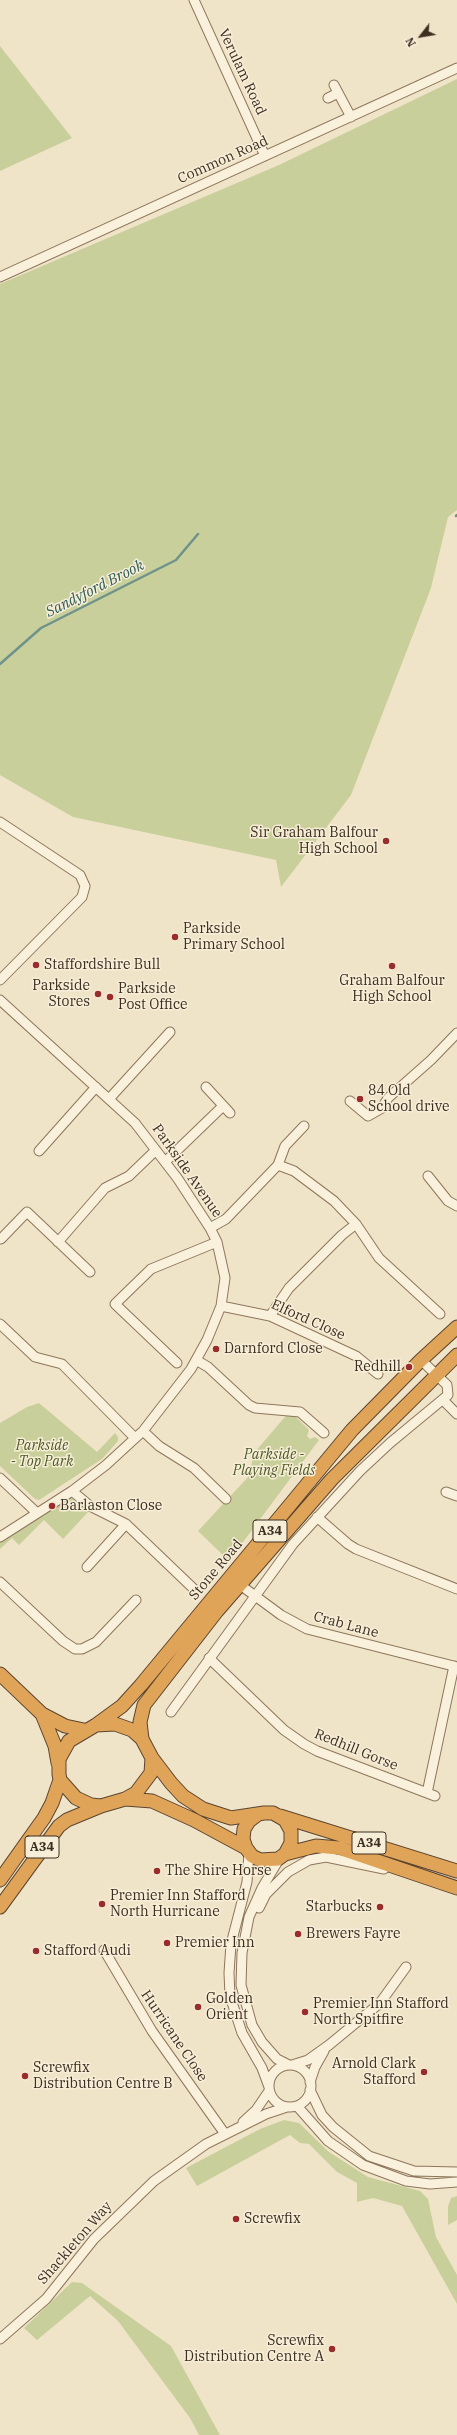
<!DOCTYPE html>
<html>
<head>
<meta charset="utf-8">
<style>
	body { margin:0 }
	#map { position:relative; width:457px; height:2435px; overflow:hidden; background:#f0e4c8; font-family:"IBM Plex Serif",serif }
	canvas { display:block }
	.north { position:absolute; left:401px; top:16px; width:40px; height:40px; -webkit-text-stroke:3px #f7eed8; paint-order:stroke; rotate:239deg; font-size:11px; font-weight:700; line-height:16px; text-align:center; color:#3d2e20 }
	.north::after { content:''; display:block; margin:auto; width:14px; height:18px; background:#3d2e20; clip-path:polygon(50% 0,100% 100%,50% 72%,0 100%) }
</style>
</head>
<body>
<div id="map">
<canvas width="457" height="2435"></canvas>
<div class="north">N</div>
</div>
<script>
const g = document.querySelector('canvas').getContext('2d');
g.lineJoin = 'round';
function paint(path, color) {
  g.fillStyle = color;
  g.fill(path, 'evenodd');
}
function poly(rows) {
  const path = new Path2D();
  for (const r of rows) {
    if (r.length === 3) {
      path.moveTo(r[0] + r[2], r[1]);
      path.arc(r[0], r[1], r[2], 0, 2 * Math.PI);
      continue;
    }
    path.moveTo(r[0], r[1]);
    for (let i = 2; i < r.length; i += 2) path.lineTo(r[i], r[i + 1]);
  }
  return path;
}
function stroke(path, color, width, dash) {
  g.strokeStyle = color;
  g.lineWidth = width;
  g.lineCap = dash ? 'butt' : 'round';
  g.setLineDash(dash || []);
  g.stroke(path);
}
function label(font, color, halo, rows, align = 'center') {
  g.font = font + ' "IBM Plex Serif",serif';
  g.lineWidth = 3;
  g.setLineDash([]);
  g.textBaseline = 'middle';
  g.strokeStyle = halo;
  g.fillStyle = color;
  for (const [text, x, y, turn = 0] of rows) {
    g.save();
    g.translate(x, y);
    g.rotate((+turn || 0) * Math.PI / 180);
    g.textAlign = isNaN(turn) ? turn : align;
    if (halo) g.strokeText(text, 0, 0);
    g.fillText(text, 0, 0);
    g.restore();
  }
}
const green = poly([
	[0,46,72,138,0,171],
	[457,79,457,510,448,517,431,588,351,795,281,887,276,860,73,817,0,775,0,284,279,165],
	[39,1403,97,1452,115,1433,118,1437,118,1441,102,1459,39,1500,35,1499,0,1466,0,1423,27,1407],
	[290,1411,309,1430,307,1436,310,1439,315,1437,319,1440,229,1561,198,1531,249,1476,254,1453],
	[70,1497,89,1511,63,1539,44,1520,19,1545,12,1538,0,1549,0,1539],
	[284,2120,299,2123,329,2152,368,2177,420,2191,428,2199,436,2237,457,2275,457,2304,402,2206,373,2198,357,2202,357,2183,337,2172,309,2144,300,2143,290,2135,197,2186,186,2168,260,2129],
	[457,2196,457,2220,448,2225,448,2206,451,2198],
	[72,2282,82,2283,171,2346,220,2435,199,2435,190,2418,118,2321,90,2296,37,2340,24,2328]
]);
const stream = poly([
	[456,516,457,515],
	[0,664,41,628,176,560,198,534]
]);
const minor = poly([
	[194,0,265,156],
	[334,85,351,117],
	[328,98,338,93],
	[0,277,457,68],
	[0,822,80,875,85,886,82,897,0,980],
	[0,1000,135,1123,178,1179,210,1228,217,1242,225,1278,221,1306,207,1340,191,1369,143,1431,106,1465,72,1491,0,1537],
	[206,1087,230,1113],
	[109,1099,170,1032],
	[350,1101,368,1116,382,1108,388,1098,431,1060,457,1033],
	[39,1151,96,1087],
	[165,1162,223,1106],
	[278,1165,285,1146,304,1126],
	[428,1176,448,1201,457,1206],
	[210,1228,226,1219,278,1165,294,1171,334,1201,356,1224,379,1258,440,1314],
	[1,1239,27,1212,90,1272],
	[58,1242,105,1188,129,1176,156,1150],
	[221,1306,270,1316,356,1356,378,1374],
	[270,1316,289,1288,342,1235,356,1224],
	[0,1324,35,1357,62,1364,135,1438],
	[196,1360,208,1367,249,1405,255,1408,300,1412,324,1433],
	[177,1363,115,1304,151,1269,217,1242],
	[443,1400,457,1414],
	[143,1431,159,1446,194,1468,226,1499],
	[0,1478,37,1513],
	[72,1491,90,1506,126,1524,196,1591],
	[446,1492,457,1496],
	[317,1517,348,1544,356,1549,457,1589],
	[87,1567,126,1524],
	[0,1582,63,1641,75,1649,82,1649,96,1642,136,1600],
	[239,1584,281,1615,307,1629,457,1667],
	[209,1658,284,1730,304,1744,317,1751,435,1796],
	[171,1712,293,1544,360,1471,390,1443,448,1395,447,1385,421,1360],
	[427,1793,454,1666],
	[249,1853,247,1882,231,1944,229,1973,230,1996,242,2033,262,2068,269,2087],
	[281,1856,262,1888,249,1917,242,1953,241,1985,252,2025,262,2042,277,2059,289,2065],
	[259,1908,266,1894,288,1872,309,1860,326,1857,384,1869],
	[104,1950,152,2031,225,2134],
	[292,2065,308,2060,329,2045,380,2003,406,1967],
	[290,2086,21],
	[310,2082,315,2067,324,2051],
	[310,2090,322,2115,333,2127,369,2156,414,2171,457,2172],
	[297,2106,328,2141,363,2165,406,2181,430,2184,457,2182],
	[243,2122,256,2110,269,2091],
	[0,2339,46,2299,94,2239,154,2181,206,2144,266,2114,287,2107]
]);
const highway = poly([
	[0,1674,42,1714,65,1726,84,1730],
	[42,1714,55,1746,58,1763],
	[96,1725,122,1706,141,1685,352,1430,421,1360,457,1327],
	[142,1739,140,1722,144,1705,217,1611,332,1479,457,1355],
	[152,1758,151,1773,136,1793,125,1799,101,1806,91,1805,76,1798,60,1780,59,1774,59,1759,69,1741,96,1725,115,1724,132,1730,142,1739,152,1758,171,1783,183,1796,203,1809,231,1818,264,1813,273,1813,285,1820,291,1831,291,1843,285,1854,278,1859,260,1860,252,1856,246,1848,243,1839,244,1829,249,1821,257,1815],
	[125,1799,152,1801,194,1820,246,1848],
	[280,1816,457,1871],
	[285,1854,316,1846,339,1848,457,1888],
	[0,1880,44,1818,52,1803,60,1780],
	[0,1907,59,1826,67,1820,101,1806]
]);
const markers = [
	[386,841,4,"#9e2a2b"],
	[175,937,4,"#9e2a2b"],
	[36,965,4,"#9e2a2b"],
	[392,966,4,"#9e2a2b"],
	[98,994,4,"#9e2a2b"],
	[110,997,4,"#9e2a2b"],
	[360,1099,4,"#9e2a2b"],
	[216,1349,4,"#9e2a2b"],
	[409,1367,4,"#9e2a2b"],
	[52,1506,4,"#9e2a2b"],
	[157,1871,4,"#9e2a2b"],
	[102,1904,4,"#9e2a2b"],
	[380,1907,4,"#9e2a2b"],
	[298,1934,4,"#9e2a2b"],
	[167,1943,4,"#9e2a2b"],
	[36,1951,4,"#9e2a2b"],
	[198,2007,4,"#9e2a2b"],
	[305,2012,4,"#9e2a2b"],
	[424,2072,4,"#9e2a2b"],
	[25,2076,4,"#9e2a2b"],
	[236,2219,4,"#9e2a2b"],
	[332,2349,4,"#9e2a2b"]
];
const shields = [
	[270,1531,34],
	[369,1843,34],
	[42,1847,34]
];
const shieldNames = [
	["A34",270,1531],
	["A34",369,1843],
	["A34",42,1847]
];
const streetNames = [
	["Verulam Road",242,72,65],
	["Common Road",223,160,-24],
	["Parkside Avenue",187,1171,55],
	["Elford Close",308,1320,24],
	["Stone Road",216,1570,-50],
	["Crab Lane",346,1625,15],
	["Redhill Gorse",356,1750,22],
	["Hurricane Close",174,2036,56],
	["Shackleton Way",75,2243,-49]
];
const poiNames = [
	["Sir Graham Balfour",378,833,"right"],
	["High School",378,849,"right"],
	["Parkside",183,929],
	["Primary School",183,945],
	["Staffordshire Bull",44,965],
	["Graham Balfour",392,981,"center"],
	["High School",392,997,"center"],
	["Parkside",90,986,"right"],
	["Stores",90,1002,"right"],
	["Parkside",118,989],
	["Post Office",118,1005],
	["84 Old",368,1091],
	["School drive",368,1107],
	["Darnford Close",224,1349],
	["Redhill",401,1367,"right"],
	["Barlaston Close",60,1506],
	["The Shire Horse",165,1871],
	["Premier Inn Stafford",110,1896],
	["North Hurricane",110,1912],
	["Starbucks",372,1907,"right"],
	["Brewers Fayre",306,1934],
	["Premier Inn",175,1943],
	["Stafford Audi",44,1951],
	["Golden",206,1999],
	["Orient",206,2015],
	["Premier Inn Stafford",313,2004],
	["North Spitfire",313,2020],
	["Arnold Clark",416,2064,"right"],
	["Stafford",416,2080,"right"],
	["Screwfix",33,2068],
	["Distribution Centre B",33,2084],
	["Screwfix",244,2219],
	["Screwfix",324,2341,"right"],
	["Distribution Centre A",324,2357,"right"]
];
const parkNames = [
	["Parkside",42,1446],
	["- Top Park",42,1462],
	["Parkside -",274,1455],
	["Playing Fields",274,1471]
];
const waterNames = [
	["Sandyford Brook",95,589,-27]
];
paint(green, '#c9cf9b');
stroke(stream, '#6f938a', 2.5);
stroke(minor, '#8d765c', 11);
stroke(highway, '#5b4430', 15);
stroke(minor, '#faf1dc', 9);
stroke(highway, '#e0a458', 13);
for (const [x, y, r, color] of markers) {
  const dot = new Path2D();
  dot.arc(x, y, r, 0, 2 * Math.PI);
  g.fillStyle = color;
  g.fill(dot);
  stroke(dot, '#f7eed8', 1.5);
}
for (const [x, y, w] of shields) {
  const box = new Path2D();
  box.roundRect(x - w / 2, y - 11, w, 22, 3);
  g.fillStyle = '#f7eed8';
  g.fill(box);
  stroke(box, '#3d2e20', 1);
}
label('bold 13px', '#3d2e20', null, shieldNames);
label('14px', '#3d2e20', '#f7eed8', streetNames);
label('14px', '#3d2e20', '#f7eed8', poiNames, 'left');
label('italic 14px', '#4d5a26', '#f7eed8', parkNames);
label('italic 15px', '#2f5d5a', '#f7eed8', waterNames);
</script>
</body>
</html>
